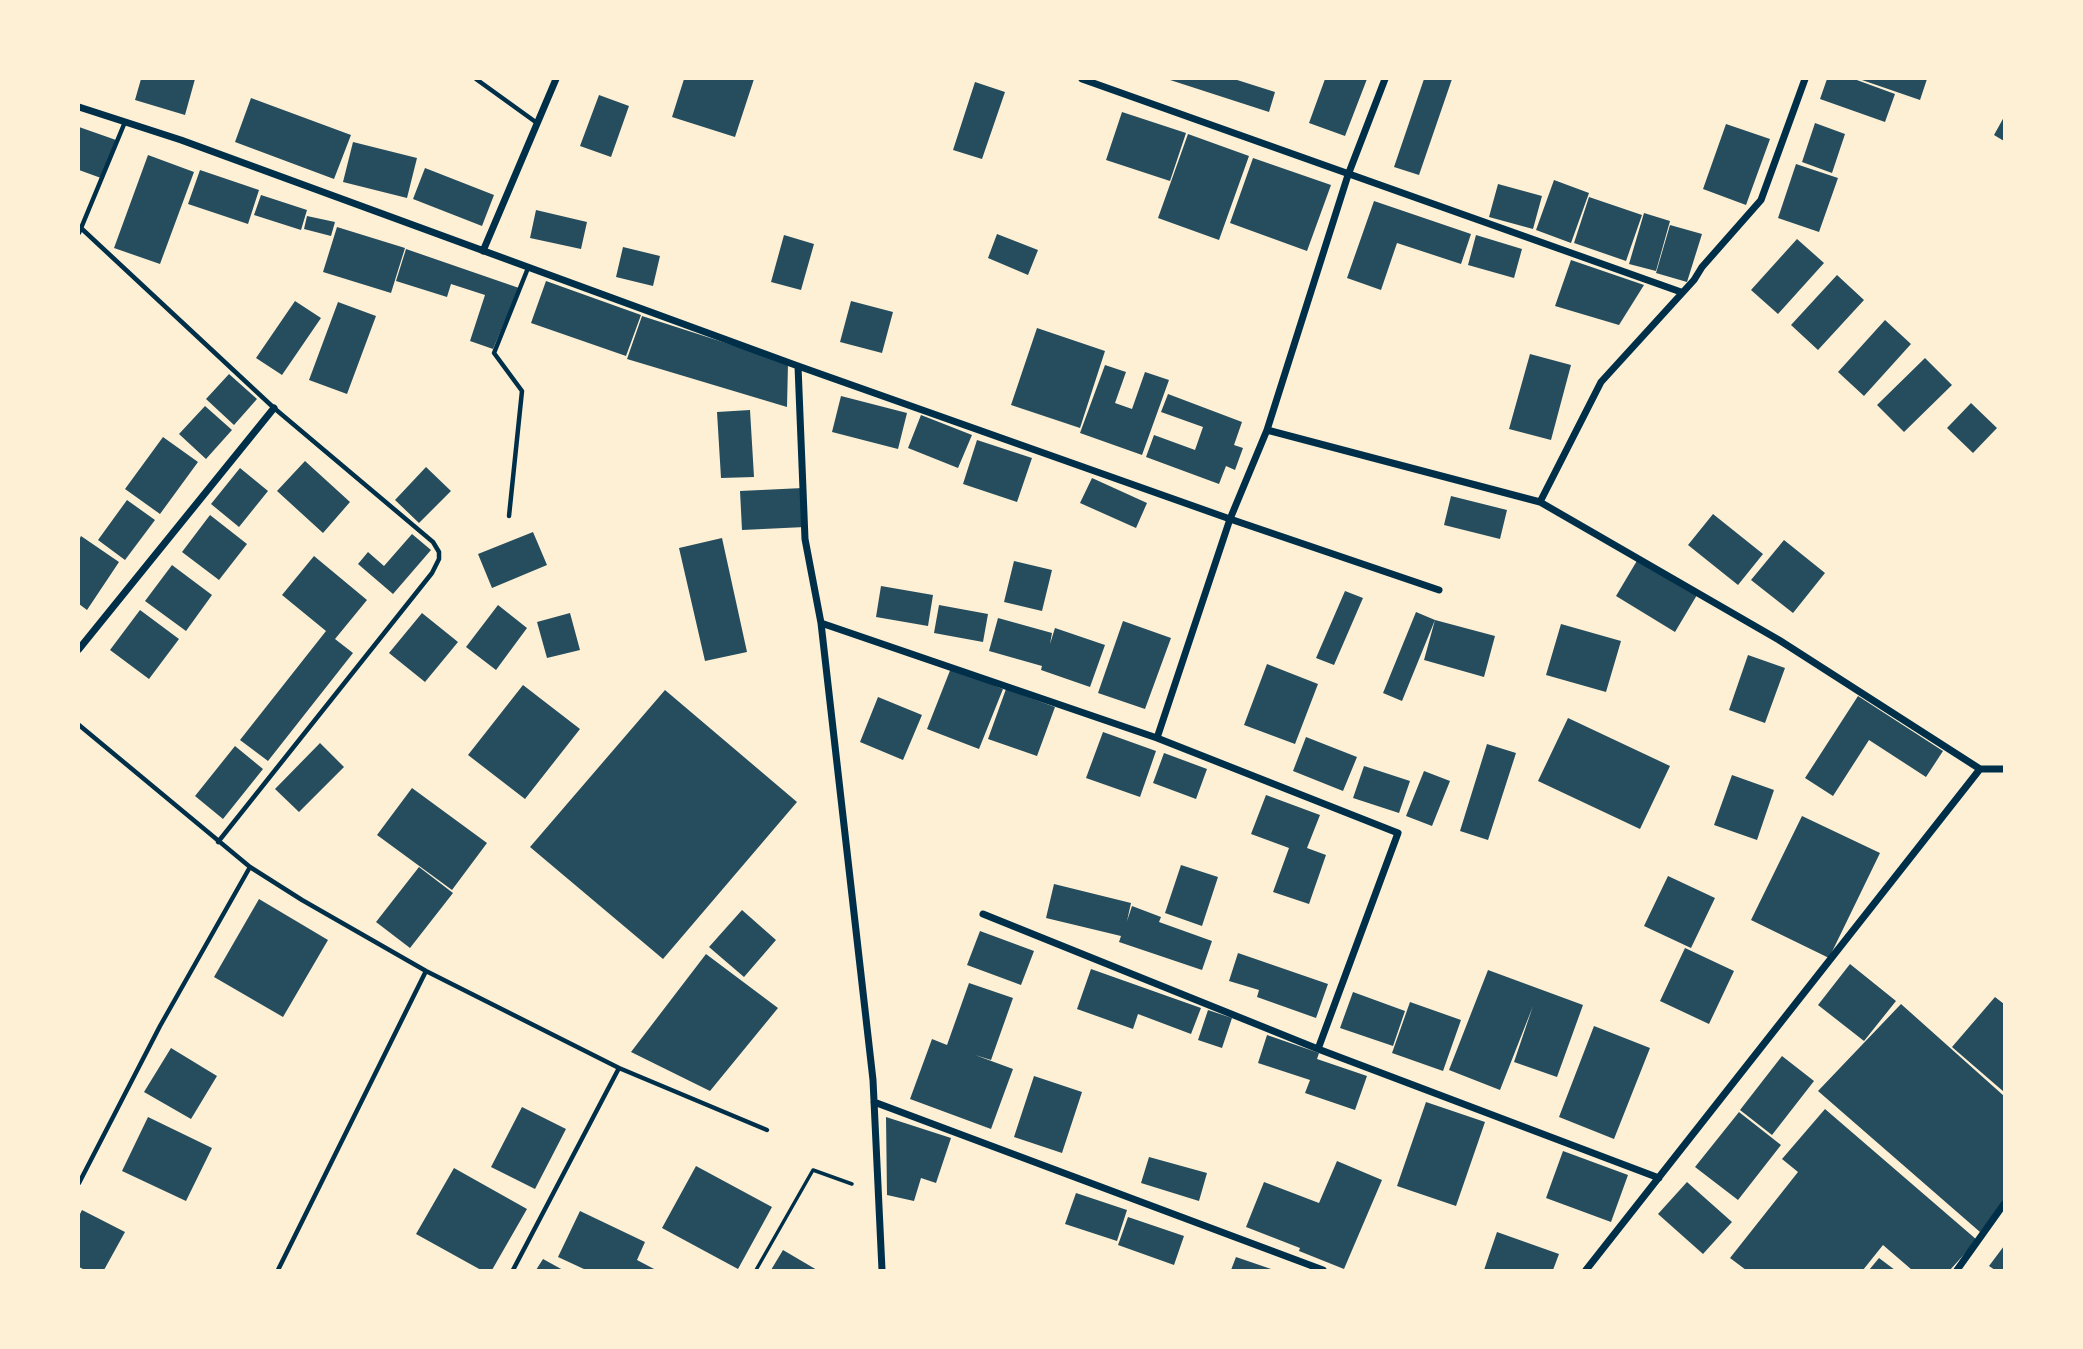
<!DOCTYPE html>
<html>
<head>
<meta charset="utf-8">
<style>
	body { margin:0 }
	#map { position:relative; width:2083px; height:1349px; overflow:hidden; background:#fdf0d5; font-family:"Crimson Pro",serif }
	canvas { display:block }
	.frame { position:absolute; inset:0; border:80px solid #fdf0d5; pointer-events:none }
</style>
</head>
<body>
<div id="map">
<canvas width="2083" height="1349"></canvas>
<div class="frame"></div>
</div>
<script>
const g = document.querySelector('canvas').getContext('2d');
g.lineJoin = 'round';
function paint(path, color) {
  g.fillStyle = color;
  g.fill(path, 'evenodd');
}
function poly(rows) {
  const path = new Path2D();
  for (const r of rows) {
    path.moveTo(r[0], r[1]);
    for (let i = 2; i < r.length; i += 2) path.lineTo(r[i], r[i + 1]);
  }
  return path;
}
function stroke(path, color, width, dash) {
  g.strokeStyle = color;
  g.lineWidth = width;
  g.lineCap = dash ? 'butt' : 'round';
  g.setLineDash(dash || []);
  g.stroke(path);
}
const building = poly([
	[141,79,195,79,185,115,135,100],
	[684,79,754,79,735,137,672,117],
	[1167,79,1234,79,1275,92,1269,112],
	[1325,79,1367,79,1345,136,1309,123],
	[1424,79,1452,79,1419,175,1394,167],
	[1827,79,1854,79,1895,94,1885,122,1820,99],
	[1859,79,1927,79,1920,100],
	[975,82,1005,92,982,159,953,150],
	[599,95,629,106,611,157,580,146],
	[251,98,351,135,334,179,235,142],
	[1122,112,1186,133,1170,181,1106,160],
	[2004,117,2004,141,1994,135],
	[1815,123,1845,134,1832,173,1802,162],
	[1726,124,1770,139,1746,205,1703,189],
	[79,127,116,140,101,178,79,170],
	[1188,134,1249,156,1219,240,1158,218],
	[353,142,417,158,407,198,343,182],
	[148,155,194,172,160,264,114,248],
	[1253,158,1331,185,1307,251,1230,223],
	[1796,164,1838,178,1819,232,1778,218],
	[425,168,494,195,482,226,413,199],
	[200,170,259,190,248,224,188,204],
	[1554,180,1589,193,1571,243,1536,230],
	[1498,184,1542,196,1533,229,1489,217],
	[261,195,307,210,301,230,254,215],
	[1589,197,1642,215,1626,261,1574,243],
	[1374,201,1471,234,1461,264,1397,243,1381,290,1347,278],
	[536,210,587,222,581,249,530,238],
	[1644,213,1670,221,1656,271,1629,264],
	[307,216,335,222,331,236,304,229],
	[1670,225,1702,234,1687,282,1656,273],
	[337,227,405,248,391,293,323,272],
	[997,234,1038,250,1028,275,988,258],
	[784,235,814,244,801,290,771,282],
	[1476,235,1522,249,1514,278,1468,265],
	[1797,239,1824,263,1778,314,1751,290],
	[623,247,660,256,653,286,616,277],
	[406,249,519,288,493,349,470,341,485,295,451,284,447,297,396,281],
	[1571,260,1644,285,1619,325,1555,306],
	[1837,275,1864,300,1818,350,1791,325],
	[546,281,641,315,626,356,531,323],
	[295,301,321,318,282,375,256,358],
	[851,301,893,312,882,353,840,342],
	[338,302,376,316,347,394,309,380],
	[642,316,788,363,787,407,627,359],
	[1885,320,1911,344,1864,396,1838,372],
	[1037,328,1105,351,1080,428,1011,405],
	[1530,354,1571,365,1551,440,1509,429],
	[1925,358,1952,385,1904,432,1877,405],
	[1105,365,1126,372,1115,403,1132,409,1145,372,1169,380,1142,455,1080,433],
	[229,374,257,399,234,425,206,399],
	[1168,394,1242,422,1234,445,1243,448,1235,470,1226,466,1219,484,1146,457,1154,435,1195,450,1203,427,1161,412],
	[841,396,907,413,898,449,832,432],
	[1971,403,1997,428,1973,453,1947,428],
	[205,406,232,430,206,459,179,434],
	[750,410,754,477,721,478,717,412],
	[921,415,972,435,958,468,908,448],
	[163,437,198,462,160,514,125,489],
	[977,440,1032,458,1017,502,963,484],
	[305,461,350,502,323,533,277,491],
	[426,467,451,491,419,523,395,500],
	[240,468,268,491,239,527,211,504],
	[1092,478,1147,503,1136,528,1080,503],
	[803,488,805,527,742,530,740,491],
	[1451,496,1507,510,1500,539,1444,525],
	[127,500,155,520,125,560,98,540],
	[1713,514,1763,554,1738,585,1688,545],
	[210,515,247,544,219,580,182,552],
	[533,532,547,565,492,588,478,554],
	[412,534,431,550,393,594,358,564,368,552,384,566],
	[81,536,119,562,87,610,79,604,79,540],
	[722,538,747,652,705,661,679,548],
	[1784,540,1825,573,1793,613,1751,580],
	[314,556,367,600,335,639,353,653,268,761,240,740,326,631,282,595],
	[1638,559,1697,595,1675,632,1616,596],
	[1014,561,1052,570,1042,611,1004,602],
	[172,565,212,595,186,631,145,601],
	[881,586,933,595,928,626,876,617],
	[1345,591,1363,598,1334,665,1316,658],
	[498,605,527,628,496,670,466,647],
	[939,605,988,614,983,642,934,633],
	[140,610,179,639,149,679,110,650],
	[1416,612,1435,620,1495,636,1484,677,1424,660,1435,620,1402,701,1383,693],
	[422,613,458,642,425,682,389,653],
	[570,613,580,650,547,658,537,622],
	[998,618,1052,633,1050,644,1055,628,1105,645,1090,687,1041,670,1042,666,989,651],
	[1123,621,1171,638,1145,709,1098,693],
	[1561,624,1621,641,1606,692,1546,675],
	[1748,655,1785,668,1765,723,1729,710],
	[1267,664,1318,684,1295,744,1244,725],
	[951,668,1003,689,979,749,927,729],
	[523,685,580,729,525,799,468,755],
	[1006,689,1055,707,1037,756,988,739],
	[665,690,797,802,663,959,530,847],
	[1858,696,1943,751,1926,777,1869,740,1833,796,1805,778],
	[878,697,922,715,903,760,860,742],
	[1568,718,1670,766,1640,829,1538,781],
	[1103,732,1156,751,1140,797,1086,778],
	[1306,737,1357,757,1343,791,1293,771],
	[320,743,344,767,299,812,275,789],
	[1487,744,1516,753,1488,840,1460,831],
	[235,746,263,769,223,819,195,796],
	[1164,753,1207,769,1196,799,1153,783],
	[1364,766,1410,781,1399,813,1353,798],
	[1424,771,1450,781,1432,826,1406,816],
	[1732,775,1774,790,1757,840,1714,825],
	[412,788,487,843,452,890,377,835],
	[1266,795,1320,815,1307,848,1326,855,1309,904,1273,892,1289,848,1251,834],
	[1802,816,1880,853,1829,958,1751,920],
	[1181,865,1218,877,1202,926,1165,913],
	[419,867,453,893,410,948,376,922],
	[1668,876,1715,898,1691,948,1644,926],
	[1054,884,1131,903,1127,921,1132,906,1161,917,1159,922,1212,941,1202,970,1119,942,1121,936,1046,918],
	[259,899,328,940,283,1017,214,977],
	[742,910,776,940,744,977,709,947],
	[980,931,1034,951,1021,985,967,965],
	[1685,948,1734,971,1709,1024,1660,1001],
	[1238,953,1328,984,1316,1018,1257,997,1259,990,1229,981],
	[706,954,778,1008,710,1091,631,1052],
	[1850,964,1896,1001,1864,1041,1818,1005],
	[1091,969,1201,1008,1191,1034,1138,1014,1133,1029,1077,1009],
	[1488,970,1583,1005,1557,1077,1514,1062,1533,1006,1500,1090,1449,1070],
	[969,983,1013,998,991,1060,975,1055,1013,1069,991,1129,910,1099,932,1039,947,1045],
	[1353,992,1405,1011,1393,1046,1340,1028],
	[1995,997,2004,1004,2004,1092,1952,1047],
	[1410,1002,1461,1020,1443,1071,1392,1053],
	[1901,1004,2004,1096,2004,1204,1980,1232,1818,1091],
	[1208,1010,1232,1018,1222,1048,1198,1040],
	[1594,1026,1650,1048,1614,1139,1559,1117],
	[1267,1035,1319,1053,1317,1059,1367,1076,1355,1110,1305,1093,1310,1080,1258,1063],
	[171,1048,217,1076,191,1119,144,1092],
	[1782,1056,1814,1081,1772,1135,1740,1110],
	[1034,1076,1082,1092,1062,1153,1014,1137],
	[1426,1102,1485,1122,1456,1206,1397,1186],
	[522,1107,566,1129,535,1189,491,1167],
	[1825,1109,1977,1240,1950,1270,1912,1270,1883,1245,1863,1270,1746,1270,1730,1258,1798,1172,1782,1159],
	[1739,1112,1781,1145,1738,1200,1695,1167],
	[148,1117,212,1148,186,1201,122,1171],
	[886,1117,951,1138,936,1183,921,1178,914,1201,887,1195],
	[1563,1151,1628,1175,1611,1222,1546,1198],
	[1149,1157,1207,1173,1199,1201,1141,1183],
	[1337,1161,1382,1180,1344,1269,1299,1251,1300,1248,1246,1227,1264,1182,1319,1203],
	[696,1166,772,1207,738,1269,662,1228],
	[454,1168,527,1209,492,1270,481,1270,416,1234],
	[1687,1182,1732,1222,1703,1254,1658,1214],
	[1076,1193,1127,1210,1117,1241,1065,1224],
	[82,1210,125,1232,104,1270,85,1270,79,1267,79,1216],
	[580,1211,645,1242,637,1260,656,1270,586,1270,558,1257],
	[1128,1217,1184,1236,1174,1265,1118,1245],
	[1497,1232,1559,1254,1553,1270,1484,1270],
	[2004,1246,2004,1270,1995,1270,1989,1266],
	[783,1250,817,1270,771,1270],
	[1236,1257,1274,1270,1231,1270],
	[1879,1258,1895,1270,1869,1270],
	[543,1259,563,1270,536,1270]
]);
const path = poly([
	[756,1270,813,1170,852,1184]
]);
const service = poly([
	[476,79,537,123],
	[82,229,274,408,433,542,439,552,439,559,432,573,218,842],
	[79,233,125,122],
	[509,516,522,391,494,353,528,268],
	[79,725,250,867,302,900,426,971,619,1068,767,1130],
	[79,1183,160,1026,250,867],
	[278,1270,426,971],
	[513,1270,619,1068]
]);
const minor = poly([
	[1082,79,1681,292],
	[79,107,181,140,798,366,1230,519,1439,590],
	[483,251,556,79],
	[798,366,805,539,821,623,1157,738,1230,519,1267,430,1348,175,1385,79],
	[1267,430,1540,502,1779,640,1980,769,2004,769],
	[1540,502,1601,382,1694,280,1702,267,1761,200,1805,79],
	[821,623,873,1080,882,1270],
	[79,649,274,408],
	[983,914,1318,1049,1398,833,1157,738],
	[1318,1049,1659,1178],
	[874,1102,1323,1270],
	[1586,1270,1980,769],
	[1957,1270,2004,1204]
]);
paint(building, '#264d5e');
stroke(path, '#003049', 3.5);
stroke(service, '#003049', 4.5);
stroke(minor, '#003049', 7);
</script>
</body>
</html>
